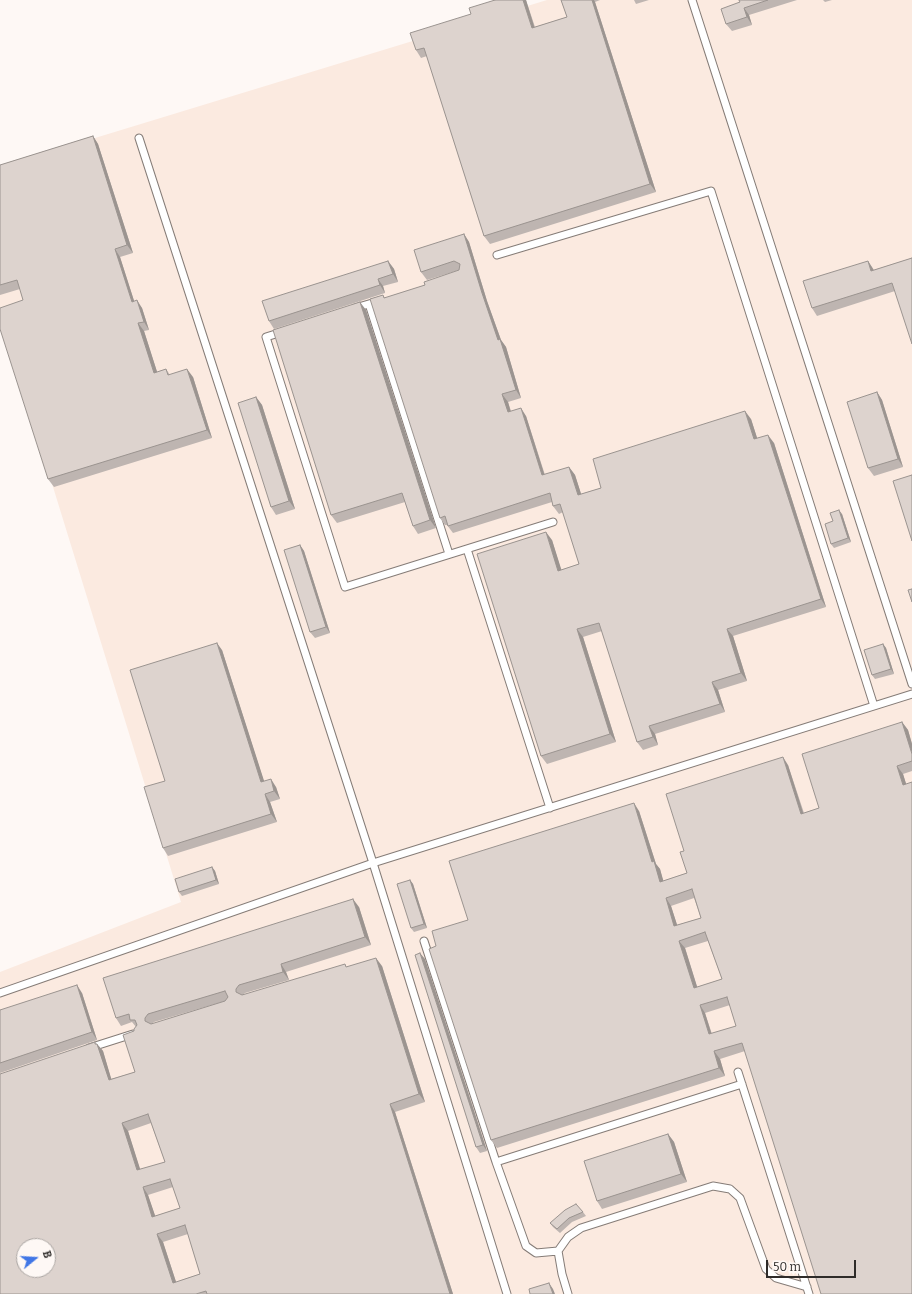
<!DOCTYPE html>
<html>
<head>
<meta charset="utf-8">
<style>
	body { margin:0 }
	#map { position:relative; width:912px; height:1294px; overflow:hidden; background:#fef8f5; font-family:Bitter,serif }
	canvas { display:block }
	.north { position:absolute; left:16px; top:1238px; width:40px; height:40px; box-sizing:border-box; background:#fef8f5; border:1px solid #aba6a3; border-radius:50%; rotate:72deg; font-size:11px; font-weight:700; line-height:16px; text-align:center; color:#2e2b29 }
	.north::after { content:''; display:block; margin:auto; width:14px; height:18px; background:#4076e6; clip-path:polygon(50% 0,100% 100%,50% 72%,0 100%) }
	.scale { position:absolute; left:766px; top:1260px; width:90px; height:18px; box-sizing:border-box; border:2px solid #2e2b29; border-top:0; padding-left:5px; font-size:12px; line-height:14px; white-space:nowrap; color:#2e2b29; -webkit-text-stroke:3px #fef8f5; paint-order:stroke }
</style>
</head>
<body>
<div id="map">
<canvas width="912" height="1294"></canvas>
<div class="north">B</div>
<div class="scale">50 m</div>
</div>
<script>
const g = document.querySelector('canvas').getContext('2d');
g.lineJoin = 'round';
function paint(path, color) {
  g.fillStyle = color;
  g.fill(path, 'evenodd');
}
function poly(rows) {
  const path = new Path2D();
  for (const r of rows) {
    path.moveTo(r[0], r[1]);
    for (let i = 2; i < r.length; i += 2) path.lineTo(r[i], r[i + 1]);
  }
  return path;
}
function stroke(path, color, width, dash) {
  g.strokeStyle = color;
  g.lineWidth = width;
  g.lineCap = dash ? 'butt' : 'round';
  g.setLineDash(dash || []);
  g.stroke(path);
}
const built = poly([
	[547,0,912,0,912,1294,0,1294,0,972,181,902,0,315,0,167],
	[24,1246,48,1246,48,1270,24,1270]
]);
const service = poly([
	[692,0,912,684],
	[139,138,373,863,507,1294],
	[497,255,711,191,874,706],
	[369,304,449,554],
	[355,308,379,301],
	[282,332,266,337,345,587,553,522],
	[467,549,550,808],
	[424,941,496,1162,526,1246,536,1253,558,1251],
	[0,993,373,863,912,694],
	[89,1048,133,1034],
	[738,1072,809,1294],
	[496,1162,742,1084],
	[568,1294,562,1274,558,1251,568,1237,581,1228,713,1186,730,1189,740,1198,766,1269,776,1278,807,1287]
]);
const wall = poly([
	[495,0,526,0,535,27,567,17,561,0,600,0,595,2,656,192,490,244,484,236,427,56,421,58,416,50,471,14],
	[634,0,649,0,636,4],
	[739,0,797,0,749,15,752,25,732,31,726,24,740,2],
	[823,0,832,0,825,2],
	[93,136,98,144,133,253,120,257,134,301,142,308,149,330,144,331,157,372,166,369,170,375,193,377,212,438,54,487,48,479,23,300,20,289,0,295,0,165],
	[464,234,469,242,487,301,501,340,506,347,521,398,508,402,511,411,526,416,545,475,569,467,575,475,581,494,601,488,751,419,757,438,774,443,826,607,733,636,747,681,718,690,725,712,655,734,658,745,643,750,637,742,602,631,583,637,616,742,547,764,541,756,552,540,561,570,579,564,563,512,559,514,553,506,552,502,453,533,447,525,445,525,440,518,383,295,385,298,425,285,459,270,427,280,421,272],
	[912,258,895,291,817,316,812,308,868,261,874,270],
	[388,261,394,269,398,282,383,286,385,293,274,329,269,321],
	[366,310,436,528,418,534,413,526,405,502,337,523,331,515],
	[877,392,882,400,903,467,874,476,868,468],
	[256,397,262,405,295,509,276,515,271,507],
	[842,514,851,542,834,548,831,544,833,521],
	[300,545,304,551,330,633,315,638,310,632],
	[883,644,886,648,894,674,875,679,872,675],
	[222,650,264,782,276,787,280,799,270,802,277,822,168,856,163,848,165,781],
	[902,722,908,730,912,744,912,771,903,774,906,784,745,1051,720,1059,725,1076,497,1148,491,1140,436,946,468,920,639,811,656,864,660,869,663,881,687,873,684,851,788,765,804,813,819,808],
	[694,898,701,918,677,925,671,906],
	[708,941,722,979,697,987,685,948],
	[730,1005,736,1026,712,1034,705,1013],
	[212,867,215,871,219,884,182,896,179,892],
	[410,880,413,884,427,928,414,932,411,928],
	[359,907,371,945,286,972,289,980,245,993,243,995,347,967,382,966,425,1102,395,1112,453,1294,0,1294,96,1044,97,1044,103,1051,111,1079,135,1072,134,1031,136,1027,132,1022,121,1026,116,1018],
	[225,1001,152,1024,154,1022],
	[151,1123,165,1162,140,1170,128,1131],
	[173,1187,180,1208,155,1216,148,1195],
	[188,1234,200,1274,176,1282,163,1242],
	[425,959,487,1151,480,1153,476,1147],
	[82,993,97,1040,0,1073,0,1010],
	[668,1134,674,1142,687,1182,602,1209,597,1201],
	[583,1212,586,1216,572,1222,560,1233,553,1227,550,1223]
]);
const shadedWall = poly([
	[523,0,526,0,537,36,532,28],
	[592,0,594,0,595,2,656,192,650,184],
	[744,8,749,15,752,25,747,17],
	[93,136,98,144,133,253,127,245],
	[464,234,469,242,487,301,501,340,506,347,521,398,516,390,498,340,482,293],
	[115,249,120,257,137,310,132,302],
	[388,261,394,269,398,282,393,274],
	[868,261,873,269,876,279,871,271],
	[378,279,383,286,385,293,380,285],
	[137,300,142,308,149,330,144,322],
	[360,302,366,310,436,528,430,520],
	[138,323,144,331,160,381,154,373],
	[187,369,193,377,212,438,207,430],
	[877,392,882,400,903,467,898,459],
	[502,394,508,402,513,420,508,412],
	[256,397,262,405,295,509,289,501],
	[521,408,526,416,547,483,542,475],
	[745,411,751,419,760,447,754,439],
	[768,435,774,443,826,607,821,599],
	[569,467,575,475,584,503,578,495],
	[839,510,842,514,851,542,848,538],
	[546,532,552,540,564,578,558,571],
	[300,545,304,551,330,633,326,627],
	[577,629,583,637,616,742,610,734],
	[727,629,733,636,747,681,741,673],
	[217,643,222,650,267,790,261,782],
	[883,644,886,648,894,674,891,669],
	[712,682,718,690,725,712,720,704],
	[902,722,908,730,912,744,912,754],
	[649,726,655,734,658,745,653,737],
	[783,757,788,765,806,822,801,814],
	[897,766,903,774,909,793,903,785],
	[271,779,276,787,280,799,274,791],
	[265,794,270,802,277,822,271,814],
	[634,803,639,811,656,864,660,869,666,890,660,882,652,862],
	[212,867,215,871,219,884,216,880],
	[410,880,413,884,427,928,424,924],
	[666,898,671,906,680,934,674,926],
	[353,899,359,907,371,945,365,937],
	[679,941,685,948,700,996,694,988],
	[420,953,425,959,487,1151,483,1145],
	[376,958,382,966,425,1102,419,1094],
	[281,964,286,972,289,980,283,972],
	[77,985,82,993,97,1040,92,1032],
	[700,1005,705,1013,714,1042,709,1034],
	[95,1042,98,1047,97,1044,103,1051,114,1088,109,1080],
	[714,1051,720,1059,725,1076,719,1068],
	[390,1104,395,1112,453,1294,450,1294],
	[122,1123,128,1131,143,1178,137,1170],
	[668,1134,674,1142,687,1182,681,1174],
	[143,1187,148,1195,158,1224,152,1217],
	[157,1234,163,1242,179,1291,173,1283],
	[549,1283,553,1289,555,1294,553,1294]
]);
const building = poly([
	[495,0,523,0,532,28,567,17,561,0,592,0,650,184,484,236,424,48,416,50,410,33,471,14,469,8,495,0],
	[739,0,768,0,744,8,747,17,726,24,721,9,740,2,739,0],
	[93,136,127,245,115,249,132,302,137,300,144,322,138,323,154,373,166,369,168,375,187,369,207,430,48,479,0,329,0,308,23,300,17,280,0,285,0,165,93,136],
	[464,234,482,293,498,340,500,339,516,390,502,394,508,412,521,408,542,475,569,467,578,495,601,488,593,459,745,411,754,439,768,435,821,599,727,629,741,673,712,682,720,704,649,726,653,737,637,742,599,623,577,629,610,734,541,756,477,554,546,532,558,571,579,564,560,504,553,506,550,493,448,526,445,516,440,518,370,299,383,295,384,298,425,285,424,282,459,270,460,264,454,261,421,272,414,250,464,234],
	[912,258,912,344,892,283,812,308,803,281,868,261,871,271,912,258],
	[388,261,393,274,378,279,380,285,269,321,262,301,388,261],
	[360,302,430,520,413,526,402,493,331,515,273,330,360,302],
	[877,392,898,459,868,468,847,402,877,392],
	[256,397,289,501,271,507,238,403,256,397],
	[912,475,912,541,893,481,912,475],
	[839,510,848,538,831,544,825,524,833,521,830,513,839,510],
	[300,545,326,627,310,632,284,550,300,545],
	[912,589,912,602,908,590,912,589],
	[217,643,261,782,271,779,274,791,265,794,271,814,163,848,144,787,165,781,130,670,217,643],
	[883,644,891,669,872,675,864,650,883,644],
	[902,722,912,754,912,761,897,766,903,785,912,782,912,1294,821,1294,742,1043,714,1051,719,1068,491,1140,429,949,436,946,432,931,468,920,449,861,634,803,652,862,654,861,660,882,687,873,680,852,684,851,666,794,783,757,801,814,819,808,802,754,902,722],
	[692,889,701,918,674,926,666,898,692,889],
	[705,932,722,979,694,988,679,941,705,932],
	[727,997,736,1026,709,1034,700,1005,727,997],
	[212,867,216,880,179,892,175,879,212,867],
	[410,880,424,924,411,928,397,884,410,880],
	[353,899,365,937,281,964,283,972,239,985,236,989,236,992,242,995,345,964,346,967,376,958,419,1094,390,1104,450,1294,207,1294,206,1291,196,1294,0,1294,0,1074,95,1042,95,1044,97,1044,109,1080,135,1072,123,1035,134,1031,134,1029,137,1025,135,1020,130,1020,129,1014,116,1018,103,978,353,899],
	[225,991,228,997,225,1001,151,1024,145,1021,145,1018,148,1014,225,991],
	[148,1114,165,1162,137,1170,122,1123,148,1114],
	[170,1179,180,1208,152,1217,143,1187,170,1179],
	[185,1225,200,1274,173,1283,157,1234,185,1225],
	[24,1246,48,1246,48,1270,24,1270,24,1246],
	[420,953,483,1145,476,1147,415,955,420,953],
	[77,985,92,1032,0,1063,0,1010,77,985],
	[668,1134,681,1174,597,1201,584,1161,668,1134],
	[576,1204,583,1212,569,1218,557,1229,550,1223,565,1210,576,1204],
	[549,1283,553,1294,530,1294,529,1289,549,1283]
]);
paint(built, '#fbeae0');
stroke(service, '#857c77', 9);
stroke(service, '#fff', 7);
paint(wall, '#beb5b1');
paint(shadedWall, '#9b9490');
paint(building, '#ddd3ce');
stroke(building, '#9b9490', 1);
</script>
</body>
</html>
